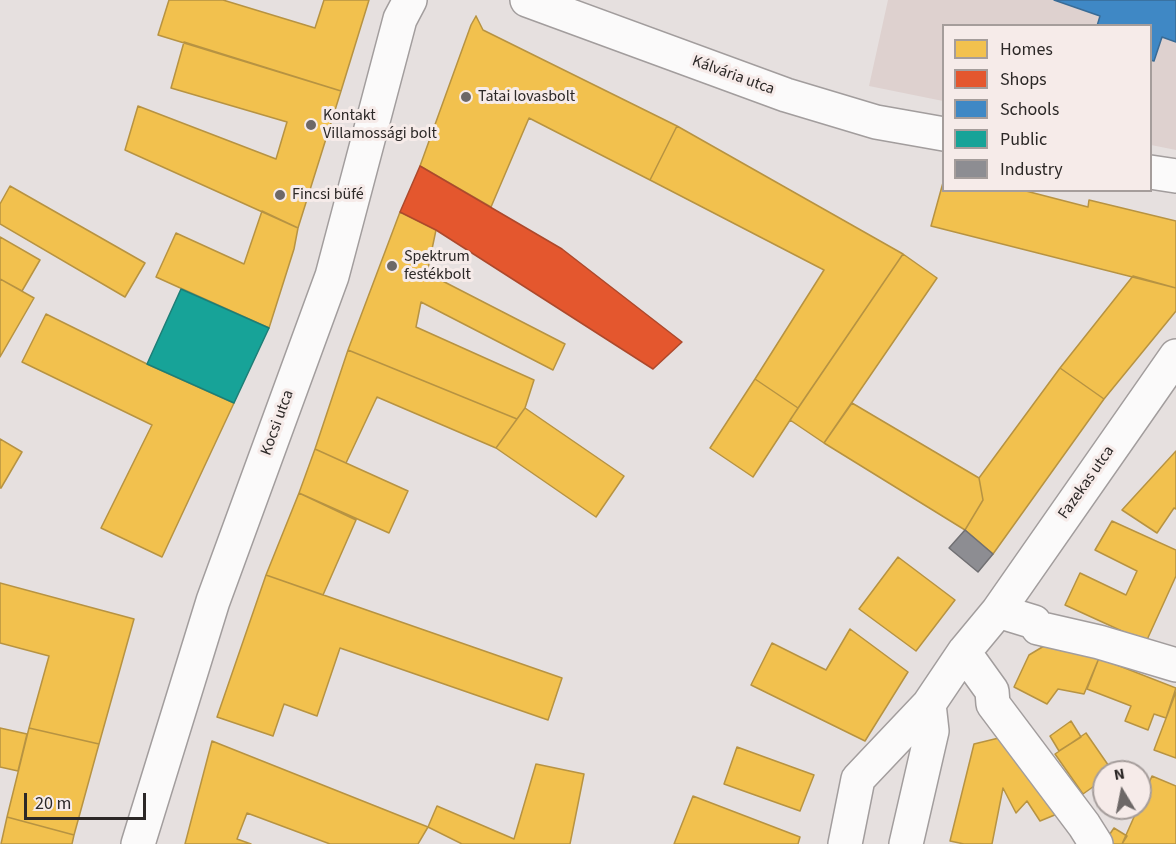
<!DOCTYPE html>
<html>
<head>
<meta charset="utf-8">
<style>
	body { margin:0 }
	#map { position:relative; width:1176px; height:844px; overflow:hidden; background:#e6e0df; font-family:"Source Sans 3",sans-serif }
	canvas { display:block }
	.legend { position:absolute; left:942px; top:24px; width:210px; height:168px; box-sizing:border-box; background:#f6ebe9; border:2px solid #a59d9b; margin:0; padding:8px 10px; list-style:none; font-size:18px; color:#2c2827 }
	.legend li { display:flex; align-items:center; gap:12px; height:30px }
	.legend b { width:30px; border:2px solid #a59d9b }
	.north { position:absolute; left:1092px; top:760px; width:60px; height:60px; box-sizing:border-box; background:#f6ebe9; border:2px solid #a59d9b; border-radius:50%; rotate:350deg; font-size:16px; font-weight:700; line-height:24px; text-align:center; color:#2c2827 }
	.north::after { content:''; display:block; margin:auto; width:21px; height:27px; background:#6d6867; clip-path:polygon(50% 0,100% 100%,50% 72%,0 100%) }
	.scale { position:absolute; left:24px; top:793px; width:122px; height:27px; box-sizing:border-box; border:3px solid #2c2827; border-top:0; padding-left:8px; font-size:18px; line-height:21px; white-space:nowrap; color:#2c2827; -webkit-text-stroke:4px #f6ebe9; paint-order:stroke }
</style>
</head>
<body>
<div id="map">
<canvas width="1176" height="844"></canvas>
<ul class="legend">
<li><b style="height:16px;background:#f2c14e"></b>Homes</li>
<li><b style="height:16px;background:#e4572e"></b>Shops</li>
<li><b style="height:16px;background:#3f88c5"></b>Schools</li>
<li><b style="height:16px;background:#17a398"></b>Public</li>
<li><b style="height:16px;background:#8d8d92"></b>Industry</li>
</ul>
<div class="north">N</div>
<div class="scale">20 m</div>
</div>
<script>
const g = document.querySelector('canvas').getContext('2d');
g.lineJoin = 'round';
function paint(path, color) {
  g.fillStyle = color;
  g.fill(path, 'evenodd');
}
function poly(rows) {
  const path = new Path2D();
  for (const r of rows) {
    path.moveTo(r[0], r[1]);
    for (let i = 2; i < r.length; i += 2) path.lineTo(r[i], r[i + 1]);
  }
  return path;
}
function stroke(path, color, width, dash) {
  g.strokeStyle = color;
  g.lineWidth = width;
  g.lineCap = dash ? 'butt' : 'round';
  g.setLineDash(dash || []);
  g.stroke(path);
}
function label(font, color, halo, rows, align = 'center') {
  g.font = font + ' "Source Sans 3",sans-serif';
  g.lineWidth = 6;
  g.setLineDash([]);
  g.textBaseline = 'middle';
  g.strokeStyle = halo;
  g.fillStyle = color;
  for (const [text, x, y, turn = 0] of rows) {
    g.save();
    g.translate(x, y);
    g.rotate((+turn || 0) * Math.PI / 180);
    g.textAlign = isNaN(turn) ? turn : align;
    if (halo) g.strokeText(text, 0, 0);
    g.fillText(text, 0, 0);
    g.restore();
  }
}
const built = poly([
	[888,0,1176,0,1176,150,1151,145,1150,26,944,26,943,101,869,86]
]);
const homes = poly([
	[169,0,223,0,315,28,324,0,369,0,341,91,158,35,169,0],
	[476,16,483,30,677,126,650,180,529,118,491,207,420,166,471,25,476,16],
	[184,42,341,91,298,228,125,150,138,106,276,159,287,122,171,88,184,42],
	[677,126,903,254,798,408,755,379,824,270,650,180,677,126],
	[944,179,944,190,1022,190,1088,207,1089,200,1176,221,1176,288,931,226,944,179],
	[10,186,145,263,125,297,0,224,0,204,10,186],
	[262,211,298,228,294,249,269,328,156,277,176,233,244,264,262,211],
	[400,212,436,230,427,273,565,344,553,370,421,302,416,327,534,380,525,408,517,419,348,350,400,212],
	[0,237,40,260,22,291,0,279,0,237],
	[903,254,937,278,824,443,790,420,903,254],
	[1133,276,1176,288,1176,311,1104,399,1060,368,1133,276],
	[0,279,34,298,0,357,0,279],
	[46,314,147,364,234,403,162,557,101,528,152,425,22,362,46,314],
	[348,350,517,419,496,448,377,397,346,463,315,449,348,350],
	[1060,368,1104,399,993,554,965,530,983,500,979,478,1060,368],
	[755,379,798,408,753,477,710,448,755,379],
	[852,403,979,478,983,500,965,530,824,443,852,403],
	[525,408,624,476,596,517,496,448,525,408],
	[0,439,22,452,1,488,0,488,0,439],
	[315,449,408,491,389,533,299,493,315,449],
	[1176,451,1176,509,1174,508,1157,533,1122,510,1176,451],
	[299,493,356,520,323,595,266,575,299,493],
	[1112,521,1176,550,1176,576,1146,642,1065,605,1080,573,1126,595,1137,571,1095,550,1112,521],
	[898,557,955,600,916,651,859,609,898,557],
	[266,575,562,678,548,720,340,648,317,716,284,704,273,736,217,717,266,575],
	[0,583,134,619,99,744,29,728,49,656,0,643,0,583],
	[850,629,908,672,865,741,751,685,772,643,826,670,850,629],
	[1044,646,1099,658,1084,694,1058,689,1047,704,1014,687,1029,655,1044,646],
	[1099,658,1176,688,1166,718,1154,714,1148,730,1125,721,1131,706,1087,689,1099,658],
	[1176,692,1176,758,1154,750,1176,692],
	[1071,721,1081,737,1059,751,1050,736,1071,721],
	[0,728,27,734,18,771,0,767,0,728],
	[29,728,99,744,74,835,7,817,29,728],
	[1086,733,1113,772,1104,772,1104,779,1083,794,1055,754,1086,733],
	[1011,735,1062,812,1040,821,1027,801,1016,813,1003,788,992,844,964,844,950,841,974,744,1011,735],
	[212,741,428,827,418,844,330,844,247,813,237,839,251,844,185,844,212,741],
	[737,747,814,775,800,811,724,784,737,747],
	[536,764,584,774,570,844,462,844,428,827,437,806,514,839,536,764],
	[1152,776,1176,786,1176,844,1122,844,1138,808,1140,808,1140,804,1152,776],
	[693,796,800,837,798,844,674,844,693,796],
	[7,817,74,835,72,844,1,844,7,817],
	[1114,828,1127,836,1122,844,1103,844,1114,828]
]);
const shops = poly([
	[420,166,562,249,682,342,653,369,436,230,400,212,420,166]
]);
const schools = poly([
	[1054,0,1176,0,1176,42,1162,37,1154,61,1150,60,1150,26,1097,26,1100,16,1054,0]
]);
const public = poly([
	[181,289,269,328,234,403,147,364,181,289]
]);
const industry = poly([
	[965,530,993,554,978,572,949,548,965,530]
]);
const street = poly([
	[527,0,786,95,876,122,944,134],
	[1150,172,1176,176],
	[998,611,1034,622,1038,628,1099,642,1176,665],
	[964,652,992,691,993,704,1084,825,1096,844],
	[138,844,213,601,332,276,400,19,410,0],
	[845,844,858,779,929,704,964,652,998,611,1176,356],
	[906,844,932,731,929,704]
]);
const markers = [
	[466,97,6,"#6d6867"],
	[311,125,6,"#6d6867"],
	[280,195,6,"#6d6867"],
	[392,266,6,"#6d6867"]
];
const streetNames = [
	["Kálvária utca",733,76,20],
	["Kocsi utca",278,423,-70],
	["Fazekas utca",1087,483,-55]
];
const poiNames = [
	["Tatai lovasbolt",478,97],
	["Kontakt",323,116],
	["Villamossági bolt",323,134],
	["Fincsi büfé",292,195],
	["Spektrum",404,257],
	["festékbolt",404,275]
];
paint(built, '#ded1cf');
paint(homes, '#f2c14e');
stroke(homes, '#b79342', 1.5);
paint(shops, '#e4572e');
stroke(shops, '#ad492c', 1.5);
paint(schools, '#3f88c5');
stroke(schools, '#396b96', 1.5);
paint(public, '#17a398');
stroke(public, '#1d7e76', 1.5);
paint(industry, '#8d8d92');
stroke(industry, '#706f72', 1.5);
stroke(street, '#a29d9d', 36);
stroke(street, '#fbfafa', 33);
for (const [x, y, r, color] of markers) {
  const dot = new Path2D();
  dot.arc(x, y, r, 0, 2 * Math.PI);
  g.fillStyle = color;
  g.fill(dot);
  stroke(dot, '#f6ebe9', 2);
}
label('16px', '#2c2827', '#f6ebe9', streetNames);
label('16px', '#2c2827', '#f6ebe9', poiNames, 'left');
</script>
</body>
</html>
